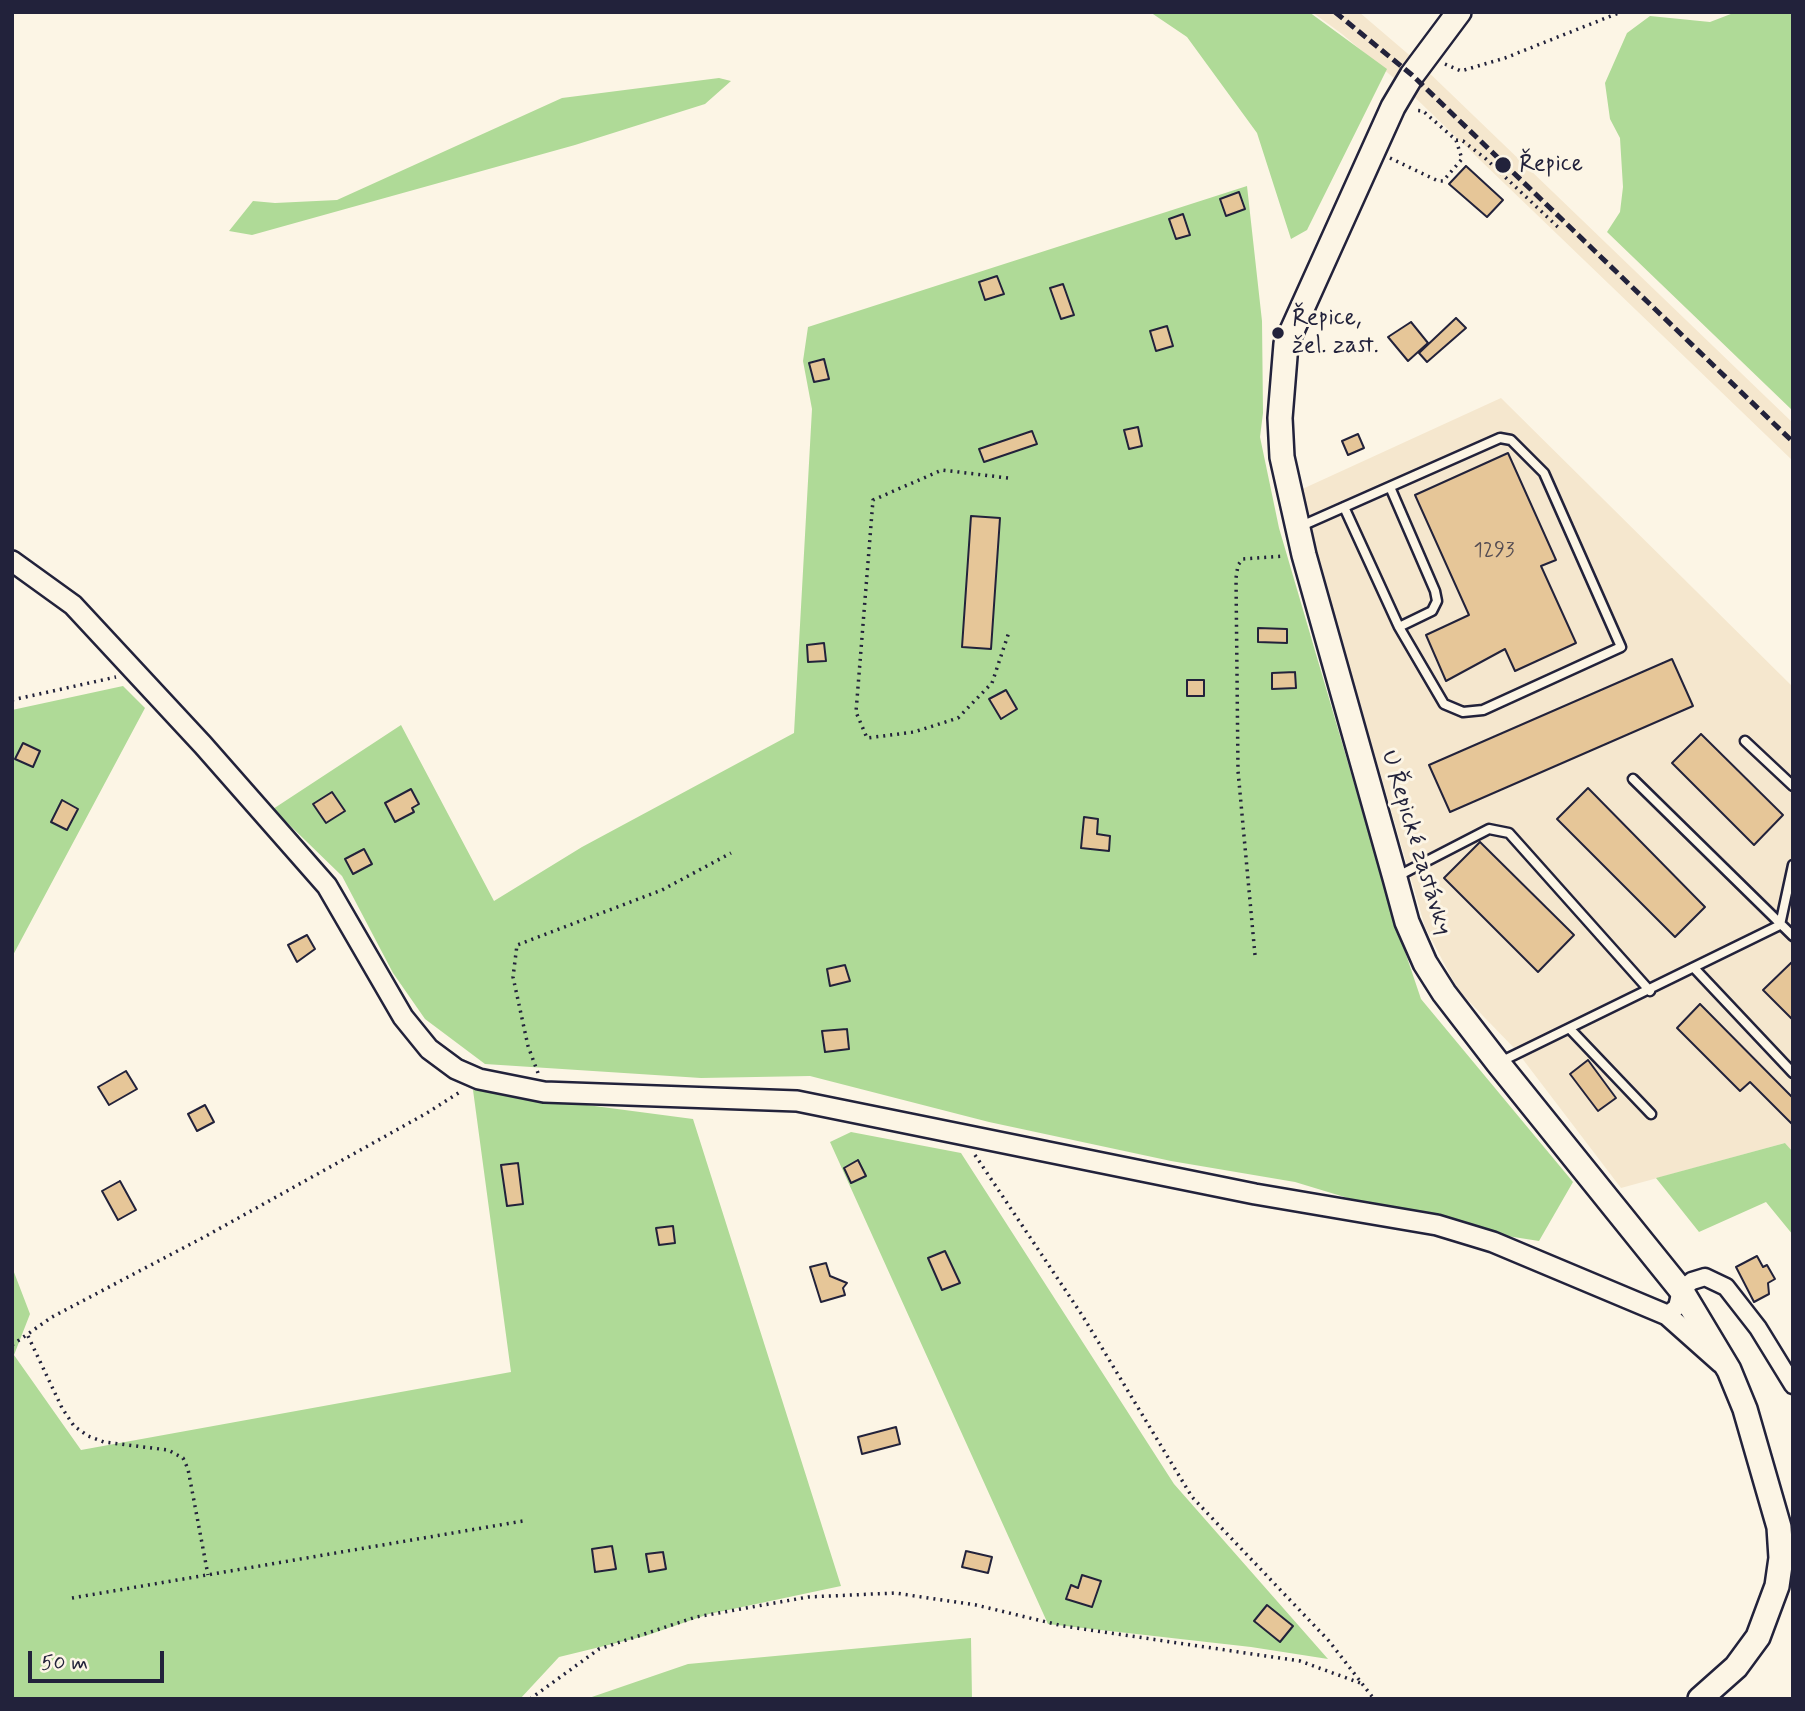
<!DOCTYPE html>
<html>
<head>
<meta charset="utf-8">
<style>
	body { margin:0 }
	#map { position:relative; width:1805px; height:1711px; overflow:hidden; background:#fcf5e5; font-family:Mynerve,sans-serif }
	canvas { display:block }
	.frame { position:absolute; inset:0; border:14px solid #22223b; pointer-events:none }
	.scale { position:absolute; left:28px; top:1651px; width:136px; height:32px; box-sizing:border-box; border:4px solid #22223b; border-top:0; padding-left:9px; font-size:21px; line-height:24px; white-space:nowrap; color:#22223b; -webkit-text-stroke:5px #fcf5e5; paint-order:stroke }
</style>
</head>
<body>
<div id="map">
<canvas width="1805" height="1711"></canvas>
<div class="frame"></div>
<div class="scale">50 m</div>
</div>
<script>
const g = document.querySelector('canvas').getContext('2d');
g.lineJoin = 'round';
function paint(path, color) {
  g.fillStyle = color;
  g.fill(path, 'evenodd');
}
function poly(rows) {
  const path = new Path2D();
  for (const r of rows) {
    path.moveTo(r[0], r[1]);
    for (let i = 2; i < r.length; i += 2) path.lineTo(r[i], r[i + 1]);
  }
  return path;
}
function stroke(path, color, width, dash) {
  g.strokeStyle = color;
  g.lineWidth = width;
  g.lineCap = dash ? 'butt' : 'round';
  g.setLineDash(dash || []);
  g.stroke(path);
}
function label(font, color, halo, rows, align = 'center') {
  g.font = font + ' Mynerve,sans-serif';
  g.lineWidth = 6;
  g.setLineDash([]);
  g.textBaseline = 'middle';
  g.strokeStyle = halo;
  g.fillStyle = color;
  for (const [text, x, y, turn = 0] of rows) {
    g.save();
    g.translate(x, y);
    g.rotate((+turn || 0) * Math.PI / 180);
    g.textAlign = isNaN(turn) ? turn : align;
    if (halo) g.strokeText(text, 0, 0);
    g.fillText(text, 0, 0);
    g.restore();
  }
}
const built = poly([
	[1312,12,1359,12,1421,65,1793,423,1793,461,1402,85,1342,34],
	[1501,398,1793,687,1793,1152,1785,1143,1621,1188,1515,1049,1458,990,1425,927,1298,491]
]);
const green = poly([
	[1150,12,1309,12,1387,69,1307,230,1291,239,1257,133,1187,37],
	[1736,12,1793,12,1793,411,1607,232,1620,212,1623,187,1620,138,1610,119,1605,83,1627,33,1650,16,1710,22],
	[719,78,731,81,705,104,575,145,252,235,229,231,253,201,275,203,337,200,562,98],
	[1247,186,1262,321,1263,413,1260,437,1279,528,1392,913,1421,999,1573,1182,1539,1241,1437,1225,1295,1182,1171,1161,989,1122,810,1076,701,1078,485,1064,425,1019,393,973,342,876,273,809,401,725,494,901,582,847,794,733,812,409,803,361,808,327],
	[123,686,145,708,12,957,12,710],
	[473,1090,693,1119,841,1586,709,1614,645,1636,559,1657,520,1699,12,1699,12,1267,30,1314,14,1355,81,1450,511,1372],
	[851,1132,961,1153,1174,1484,1328,1659,1251,1647,1048,1624,830,1142],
	[1785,1143,1793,1152,1793,1235,1766,1202,1699,1232,1656,1178],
	[971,1638,972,1699,586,1699,688,1664]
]);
const building = poly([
	[1466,166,1503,200,1487,217,1449,184,1466,166],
	[1239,192,1245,209,1226,216,1220,199,1239,192],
	[1183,214,1190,235,1176,239,1169,219,1183,214],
	[997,276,1004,294,985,300,979,282,997,276],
	[1063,284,1074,315,1061,319,1050,288,1063,284],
	[1456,318,1466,328,1427,362,1419,353,1456,318],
	[1411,322,1428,343,1408,361,1388,337,1411,322],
	[1167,326,1173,346,1156,351,1150,331,1167,326],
	[824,359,829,379,814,382,809,363,824,359],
	[1138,427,1142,446,1129,449,1124,430,1138,427],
	[1032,431,1037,444,984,462,979,449,1032,431],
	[1358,434,1364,448,1348,455,1342,441,1358,434],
	[1508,453,1556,560,1541,566,1576,643,1515,671,1505,649,1446,681,1426,635,1469,615,1415,495,1508,453],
	[971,516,1000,518,991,649,962,647,971,516],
	[1258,628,1287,629,1287,643,1258,642,1258,628],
	[824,643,826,661,808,662,807,645,824,643],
	[1672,659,1693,706,1450,812,1429,765,1672,659],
	[1295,672,1296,688,1272,689,1272,673,1295,672],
	[1187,680,1204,680,1204,696,1187,696,1187,680],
	[1006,690,1017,709,1001,719,989,699,1006,690],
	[1701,734,1783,815,1754,845,1672,763,1701,734],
	[23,743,40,751,33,767,15,759,23,743],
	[1588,788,1705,907,1675,937,1557,819,1588,788],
	[411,789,419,804,412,808,414,812,395,822,385,803,411,789],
	[332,792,345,811,326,823,313,804,332,792],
	[62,800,78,809,67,830,51,822,62,800],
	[1084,817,1098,819,1097,834,1110,836,1109,851,1081,848,1084,817],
	[1480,842,1574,935,1538,972,1444,878,1480,842],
	[364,849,372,864,353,874,345,859,364,849],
	[307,935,315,949,297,962,288,945,307,935],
	[1793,961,1793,1020,1763,990,1793,961],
	[845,965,850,981,830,986,827,969,845,965],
	[1700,1004,1793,1098,1793,1125,1750,1082,1740,1091,1677,1028,1700,1004],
	[847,1029,849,1049,825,1052,822,1031,847,1029],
	[1588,1060,1616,1098,1598,1111,1570,1074,1588,1060],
	[126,1071,137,1089,109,1105,98,1087,126,1071],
	[205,1105,214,1122,197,1131,188,1114,205,1105],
	[858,1160,866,1176,851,1183,844,1168,858,1160],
	[518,1163,523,1204,507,1206,501,1165,518,1163],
	[120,1181,136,1210,118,1220,102,1191,120,1181],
	[673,1226,675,1243,659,1245,656,1228,673,1226],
	[945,1251,960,1283,942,1290,928,1258,945,1251],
	[1757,1256,1763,1267,1767,1265,1775,1279,1768,1283,1769,1294,1754,1302,1736,1267,1757,1256],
	[826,1263,830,1276,847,1283,843,1288,845,1295,821,1302,810,1267,826,1263],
	[896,1427,900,1444,862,1454,858,1437,896,1427],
	[612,1546,616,1569,595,1572,592,1549,612,1546],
	[966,1551,992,1557,988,1573,962,1567,966,1551],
	[663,1552,666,1569,649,1572,646,1554,663,1552],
	[1082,1575,1101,1581,1092,1607,1066,1599,1071,1585,1078,1588,1082,1575],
	[1267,1605,1293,1626,1280,1642,1254,1621,1267,1605]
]);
const path = poly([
	[1445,64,1461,71,1505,58,1621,12],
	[1456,140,1463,141,1486,159,1561,230],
	[1390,158,1438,181,1443,181,1462,159,1456,140,1423,111,1414,110],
	[1008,478,942,470,873,500,856,712,867,738,914,732,958,718,992,683,1009,632],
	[12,700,116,677],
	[1255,955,1238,771,1236,578,1238,565,1243,559,1284,556],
	[538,1073,528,1046,513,977,517,945,662,890,731,853],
	[975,1155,1082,1315,1192,1497,1329,1641,1374,1699],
	[28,1336,62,1408,74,1426,88,1436,104,1442,168,1450,183,1458,188,1469,208,1575],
	[12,1345,52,1317,206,1236,427,1113,460,1092],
	[72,1598,523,1521],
	[530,1699,599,1649,696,1617,808,1597,895,1593,976,1605,1063,1626,1300,1661,1363,1684]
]);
const service = poly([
	[1390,487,1435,591,1437,601,1432,611,1399,627],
	[1299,527,1500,438,1511,440,1544,473,1621,647,1483,710,1463,712,1444,704,1399,627,1344,507],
	[1745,741,1793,786],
	[1633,779,1793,936],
	[1396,877,1489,829,1509,833,1650,991],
	[1695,969,1793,1073],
	[1570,1029,1651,1114],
	[1502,1061,1780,925,1793,865]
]);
const minor = poly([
	[1667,1315,1677,1307,1681,1290,1692,1281,1705,1277,1726,1287,1758,1328,1793,1385]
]);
const tertiary = poly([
	[12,561,73,605,203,745,327,886,403,1017,429,1049,456,1069,479,1079,544,1092,797,1101,1255,1194,1437,1225,1493,1242,1667,1315,1721,1363]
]);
const secondary = poly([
	[1459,12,1412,75,1393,107,1286,344,1280,418,1282,457,1304,555,1395,878,1407,922,1425,963,1444,993,1498,1063,1681,1290,1729,1370,1745,1409,1779,1527,1781,1558,1777,1586,1758,1637,1736,1667,1700,1699]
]);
const rail = poly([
	[1335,12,1412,75,1793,442]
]);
const markers = [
	[1503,165,9,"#22223b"],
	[1278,333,7,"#22223b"]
];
const numberNames = [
	["1293",1494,552]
];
const poiNames = [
	["Řepice",1519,165],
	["Řepice,",1292,319],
	["žel. zast.",1292,347]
];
const streetNames = [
	["U Řepické zastávky",1415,843,73]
];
paint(built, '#f5e7ce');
paint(green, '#afda97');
paint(building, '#e6c698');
stroke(building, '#22223b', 2);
stroke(service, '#22223b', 13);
stroke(minor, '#22223b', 21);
stroke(tertiary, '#22223b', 24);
stroke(secondary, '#22223b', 28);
stroke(path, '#22223b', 3.5, [2, 5]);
stroke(service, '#fcf5e5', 8);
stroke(minor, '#fcf5e5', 16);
stroke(tertiary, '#fcf5e5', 19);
stroke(secondary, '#fcf5e5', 23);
stroke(rail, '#22223b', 5, [10, 5]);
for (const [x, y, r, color] of markers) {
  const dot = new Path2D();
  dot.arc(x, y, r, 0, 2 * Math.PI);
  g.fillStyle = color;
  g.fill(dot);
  stroke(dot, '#fcf5e5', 2.5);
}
label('21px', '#534b52', null, numberNames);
label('24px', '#22223b', '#fcf5e5', poiNames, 'left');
label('24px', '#22223b', '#fcf5e5', streetNames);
</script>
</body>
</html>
